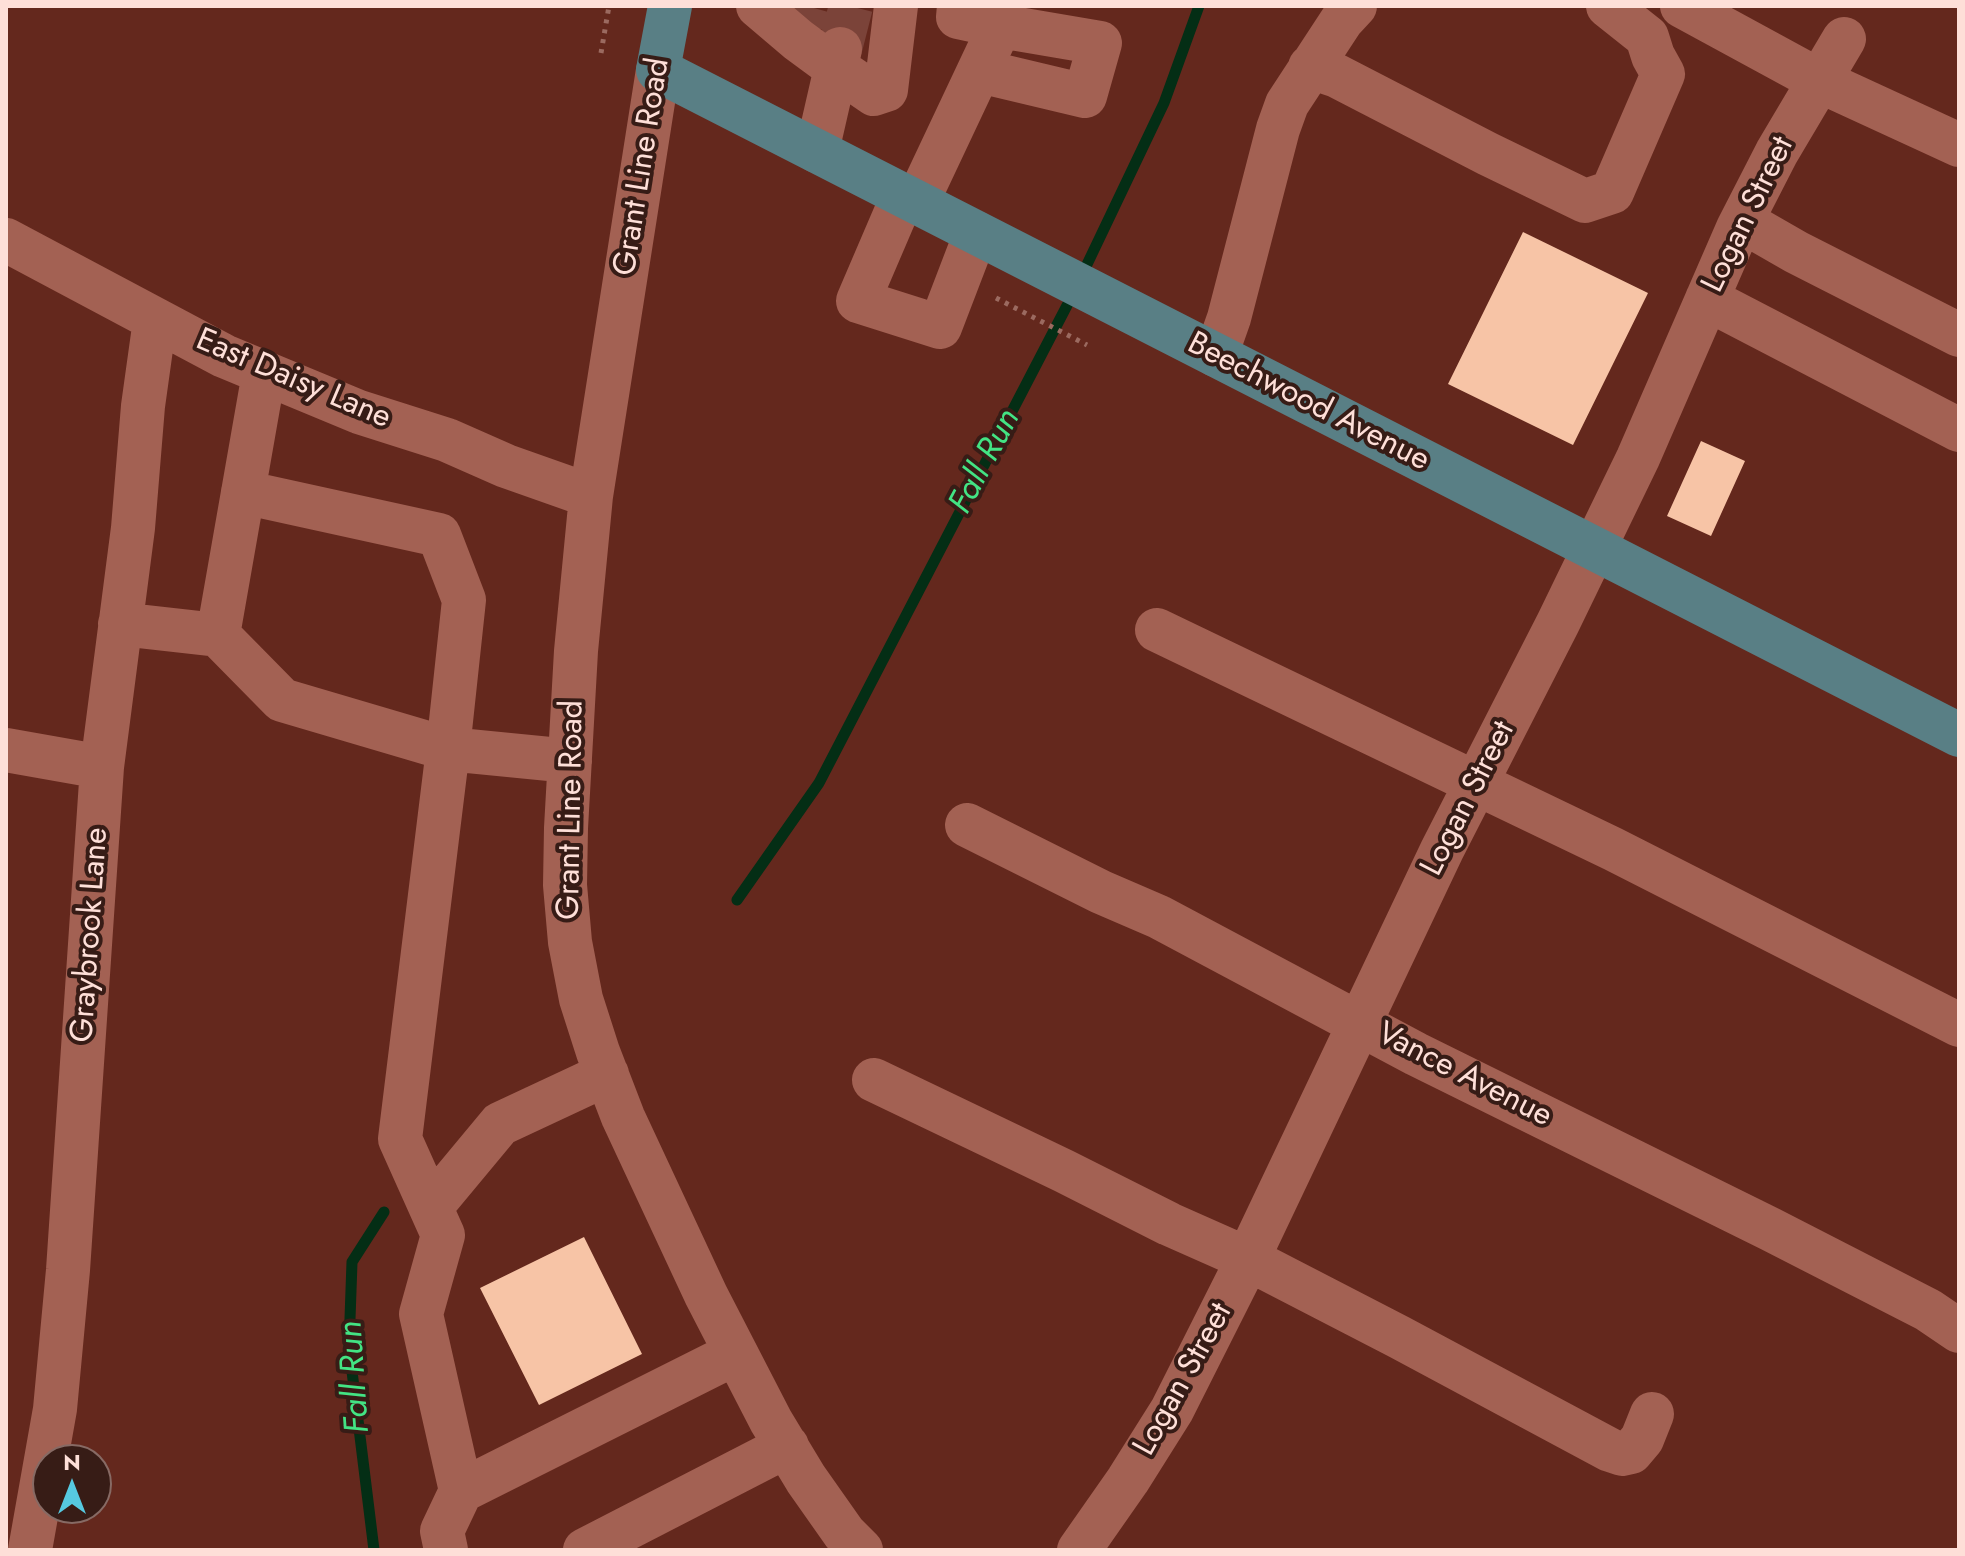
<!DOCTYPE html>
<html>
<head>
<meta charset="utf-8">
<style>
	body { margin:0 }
	#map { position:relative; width:1965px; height:1556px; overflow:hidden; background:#64281d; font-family:Jost,sans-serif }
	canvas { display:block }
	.frame { position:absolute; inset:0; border:8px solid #fedfd8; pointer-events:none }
	.north { position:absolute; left:32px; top:1444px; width:80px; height:80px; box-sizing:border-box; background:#371c16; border:2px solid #876a64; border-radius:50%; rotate:0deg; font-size:22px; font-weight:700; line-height:32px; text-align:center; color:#fedfd8 }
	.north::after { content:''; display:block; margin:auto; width:28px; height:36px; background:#56c9e0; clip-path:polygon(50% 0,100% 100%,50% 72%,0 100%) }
</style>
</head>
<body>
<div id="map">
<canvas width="1965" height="1556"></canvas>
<div class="frame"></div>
<div class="north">N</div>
</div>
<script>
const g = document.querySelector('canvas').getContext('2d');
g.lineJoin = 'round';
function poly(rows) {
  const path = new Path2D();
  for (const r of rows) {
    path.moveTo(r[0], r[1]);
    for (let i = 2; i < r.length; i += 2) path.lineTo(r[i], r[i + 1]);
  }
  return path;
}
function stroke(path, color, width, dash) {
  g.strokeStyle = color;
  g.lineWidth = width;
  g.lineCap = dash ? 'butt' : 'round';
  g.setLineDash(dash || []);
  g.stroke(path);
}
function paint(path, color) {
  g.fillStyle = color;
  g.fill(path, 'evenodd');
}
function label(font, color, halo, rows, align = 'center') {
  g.font = font + ' Jost,sans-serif';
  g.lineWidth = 8;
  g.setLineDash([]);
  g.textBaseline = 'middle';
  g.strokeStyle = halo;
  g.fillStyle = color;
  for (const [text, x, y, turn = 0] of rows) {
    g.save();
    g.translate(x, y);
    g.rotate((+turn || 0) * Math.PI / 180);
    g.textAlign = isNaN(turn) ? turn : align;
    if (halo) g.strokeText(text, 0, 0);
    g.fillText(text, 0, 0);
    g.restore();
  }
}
const stream = poly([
	[1081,277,1164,103,1199,6],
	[737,900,819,783,1074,292],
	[374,1550,349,1347,352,1262,384,1212]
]);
const building = poly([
	[1523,232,1648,293,1573,445,1448,384],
	[1701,441,1745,461,1711,536,1667,516],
	[584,1237,642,1354,539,1405,480,1288]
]);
const minorTunnel = poly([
	[802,24,807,6],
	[840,49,851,6]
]);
const path = poly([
	[601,53,609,6],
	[996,298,1087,345]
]);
const minor = poly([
	[758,6,798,40,836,68,817,151],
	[1682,6,1820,81,1959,145],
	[840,49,836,68,874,94,886,90,896,6],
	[1310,67,1337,76,1488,154,1585,201,1612,192,1663,74,1653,56,1647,37,1608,6],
	[658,70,591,496,576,651,566,828,565,885,570,942,581,999,598,1052,623,1117,706,1295,771,1421,806,1479,844,1533,861,1550],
	[980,71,1085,96,1100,43,1000,26],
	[903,196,858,301,940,327,976,233],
	[917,202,1000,26,958,17,959,6],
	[1742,221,1796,252,1959,335],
	[6,240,224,356,359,412,447,440,506,466,591,496],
	[1707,299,1959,430],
	[1216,355,1229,318,1278,129,1287,104,1342,20,1355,6],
	[243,492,439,535,464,600,448,749,400,1139,443,1235,421,1314,461,1491,736,1353],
	[120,624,218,635,264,373],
	[1157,630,1613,849,1959,1025],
	[218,635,282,700,448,749,570,761],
	[6,750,102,767],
	[967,825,1101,892,1159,917,1416,1054,1770,1229,1928,1310,1959,1331],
	[874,1080,1064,1171,1169,1224,1248,1259,1399,1337,1610,1450,1622,1454,1631,1452,1642,1439,1652,1414],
	[431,1207,500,1124,607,1074],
	[30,1550,55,1409,68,1270,102,767,133,528,143,406,155,320],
	[446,1550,442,1531,461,1491],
	[585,1550,787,1446],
	[1079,1550,1128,1480,1172,1410,1242,1271,1442,850,1558,623,1638,458,1738,228,1777,152,1844,39]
]);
const major = poly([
	[670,6,658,70,1959,735]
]);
const streetNames = [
	["Grant Line Road",643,167,-81],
	["Logan Street",1749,215,-64],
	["East Daisy Lane",293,380,23],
	["Beechwood Avenue",1308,403,27],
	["Logan Street",1469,799,-63],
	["Grant Line Road",572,810,-89],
	["Graybrook Lane",91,935,-86],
	["Vance Avenue",1464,1076,27],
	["Logan Street",1184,1380,-61]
];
const waterNames = [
	["Fall Run",986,462,-62],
	["Fall Run",356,1377,-94]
];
stroke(stream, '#042e15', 11);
paint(building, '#f7c4a6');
stroke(minorTunnel, '#7b4339', 44, [44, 22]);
stroke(path, '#9b6a60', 5, [4, 6]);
stroke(minor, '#a36153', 44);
stroke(major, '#597f85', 44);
label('32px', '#fedfd8', '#371c16', streetNames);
label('italic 34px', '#43e484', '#371c16', waterNames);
</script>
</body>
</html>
